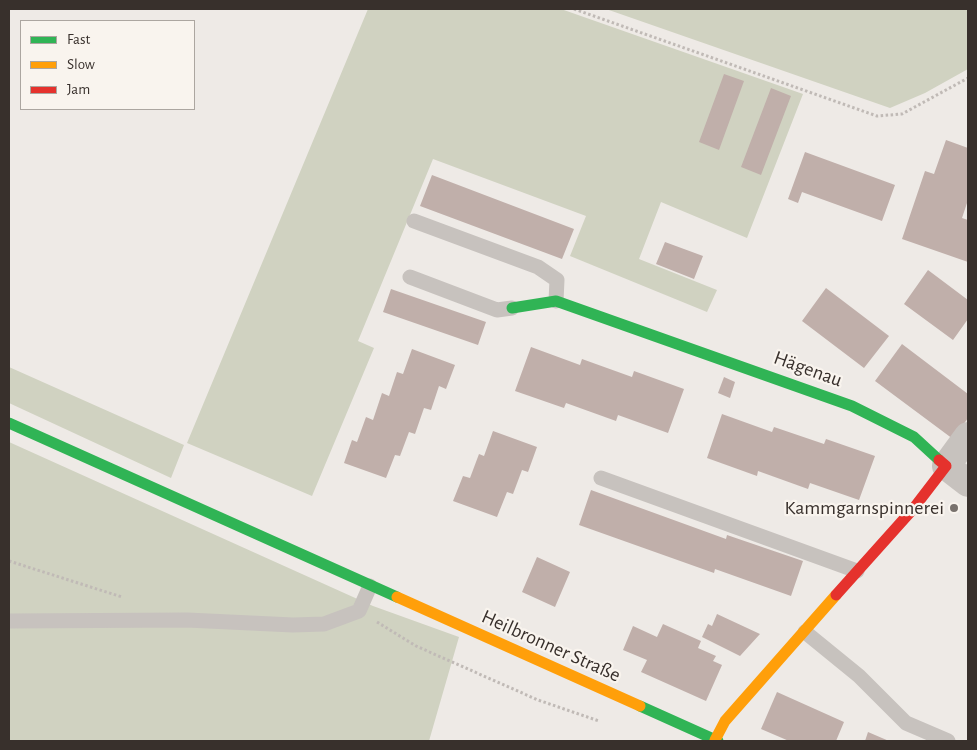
<!DOCTYPE html>
<html>
<head>
<meta charset="utf-8">
<style>
	body { margin:0 }
	#map { position:relative; width:977px; height:750px; overflow:hidden; background:#eeeae6; font-family:"Alegreya Sans",sans-serif }
	canvas { display:block }
	.frame { position:absolute; inset:0; border:10px solid #38302c; pointer-events:none }
	.legend { position:absolute; left:20px; top:20px; width:175px; height:90px; box-sizing:border-box; background:#f9f4ee; border:1px solid #aca6a0; margin:0; padding:6px 9px; list-style:none; font-size:15px; color:#38302c }
	.legend li { display:flex; align-items:center; gap:10px; height:25px }
	.legend b { width:25px; border:1px solid #aca6a0 }
</style>
</head>
<body>
<div id="map">
<canvas width="977" height="750"></canvas>
<div class="frame"></div>
<ul class="legend">
<li><b style="height:6px;background:#30b455"></b>Fast</li>
<li><b style="height:6px;background:#ff9f0a"></b>Slow</li>
<li><b style="height:6px;background:#e5322d"></b>Jam</li>
</ul>
</div>
<script>
const g = document.querySelector('canvas').getContext('2d');
g.lineJoin = 'round';
function paint(path, color) {
  g.fillStyle = color;
  g.fill(path, 'evenodd');
}
function poly(rows) {
  const path = new Path2D();
  for (const r of rows) {
    path.moveTo(r[0], r[1]);
    for (let i = 2; i < r.length; i += 2) path.lineTo(r[i], r[i + 1]);
  }
  return path;
}
function stroke(path, color, width, dash) {
  g.strokeStyle = color;
  g.lineWidth = width;
  g.lineCap = dash ? 'butt' : 'round';
  g.setLineDash(dash || []);
  g.stroke(path);
}
function label(font, color, halo, rows, align = 'center') {
  g.font = font + ' "Alegreya Sans",sans-serif';
  g.lineWidth = 4.5;
  g.setLineDash([]);
  g.textBaseline = 'middle';
  g.strokeStyle = halo;
  g.fillStyle = color;
  for (const [text, x, y, turn = 0] of rows) {
    g.save();
    g.translate(x, y);
    g.rotate((+turn || 0) * Math.PI / 180);
    g.textAlign = isNaN(turn) ? turn : align;
    if (halo) g.strokeText(text, 0, 0);
    g.fillText(text, 0, 0);
    g.restore();
  }
}
const green = poly([
	[368,9,561,9,803,94,747,238,661,202,639,259,717,290,707,312,570,256,586,216,433,159,358,341,374,348,312,496,187,443],
	[606,9,968,9,968,69,925,93,890,108],
	[9,367,184,445,171,478,9,403],
	[9,442,373,606,459,637,429,741,9,741]
]);
const building = poly([
	[724,74,744,81,719,150,699,142],
	[771,88,791,96,761,175,741,167],
	[946,140,968,148,968,200,962,218,968,220,968,262,902,239,925,171,934,174],
	[805,152,895,185,882,221,802,192,798,203,788,199],
	[432,175,574,229,562,259,420,206],
	[665,242,703,256,694,279,656,264],
	[928,270,968,300,968,319,953,340,904,304],
	[826,288,889,336,864,368,802,321],
	[391,289,486,322,478,345,383,312],
	[902,344,968,394,968,418,953,439,875,381],
	[531,347,580,365,582,359,632,377,634,371,684,389,668,433,618,415,616,421,566,403,564,408,515,391],
	[412,349,455,365,446,389,439,386,431,410,424,408,415,434,409,432,400,456,395,455,386,478,344,463,352,440,357,442,366,417,373,420,382,393,389,396,397,372,403,374],
	[724,377,735,382,730,398,718,393],
	[722,414,772,432,774,427,824,444,826,439,875,456,859,500,810,483,808,489,758,471,757,476,707,458],
	[493,431,537,447,528,472,522,470,513,494,507,492,497,517,453,501,463,476,470,478,479,454,484,456],
	[591,490,726,539,727,535,803,561,791,596,715,569,714,573,579,525],
	[537,557,570,572,555,607,522,592],
	[717,614,760,634,740,656,702,637,708,624,712,626],
	[663,624,701,641,698,648,716,656,713,661,722,665,706,701,641,672,647,660,623,650,633,626,657,637],
	[777,692,844,722,836,741,789,741,761,729],
	[868,732,889,741,865,741]
]);
const path = poly([
	[574,9,877,116,902,114,968,78],
	[9,561,122,597],
	[377,622,416,646,538,700,599,721]
]);
const lane = poly([
	[414,221,538,267,557,280,556,301],
	[410,277,497,310,512,308],
	[601,478,857,571],
	[9,621,187,620,293,625,324,624,359,611,370,586],
	[805,632,859,676,906,723,948,741]
]);
const street = poly([
	[968,436,946,466,968,483]
]);
const fast = poly([
	[512,308,556,301,852,406,914,437,939,460],
	[9,423,397,597],
	[640,706,718,741]
]);
const slow = poly([
	[397,597,640,706],
	[715,740,725,721,836,595]
]);
const jam = poly([
	[836,595,913,509,946,466,939,460]
]);
const markers = [
	[954,508,5,"#78716d"]
];
const streetNames = [
	["Hägenau",808,369,20],
	["Heilbronner Straße",551,646,24]
];
const poiNames = [
	["Kammgarnspinnerei",944,508]
];
paint(green, '#d0d2c1');
paint(building, '#c0afaa');
stroke(path, '#c0bab6', 3, [2.5, 2.5]);
stroke(lane, '#c7c2be', 15);
stroke(street, '#c7c2be', 28);
stroke(fast, '#30b455', 11);
stroke(slow, '#ff9f0a', 11);
stroke(jam, '#e5322d', 11);
for (const [x, y, r, color] of markers) {
  const dot = new Path2D();
  dot.arc(x, y, r, 0, 2 * Math.PI);
  g.fillStyle = color;
  g.fill(dot);
  stroke(dot, '#f9f4ee', 2);
}
label('20px', '#38302c', '#f9f4ee', streetNames);
label('20px', '#38302c', '#f9f4ee', poiNames, 'right');
</script>
</body>
</html>
